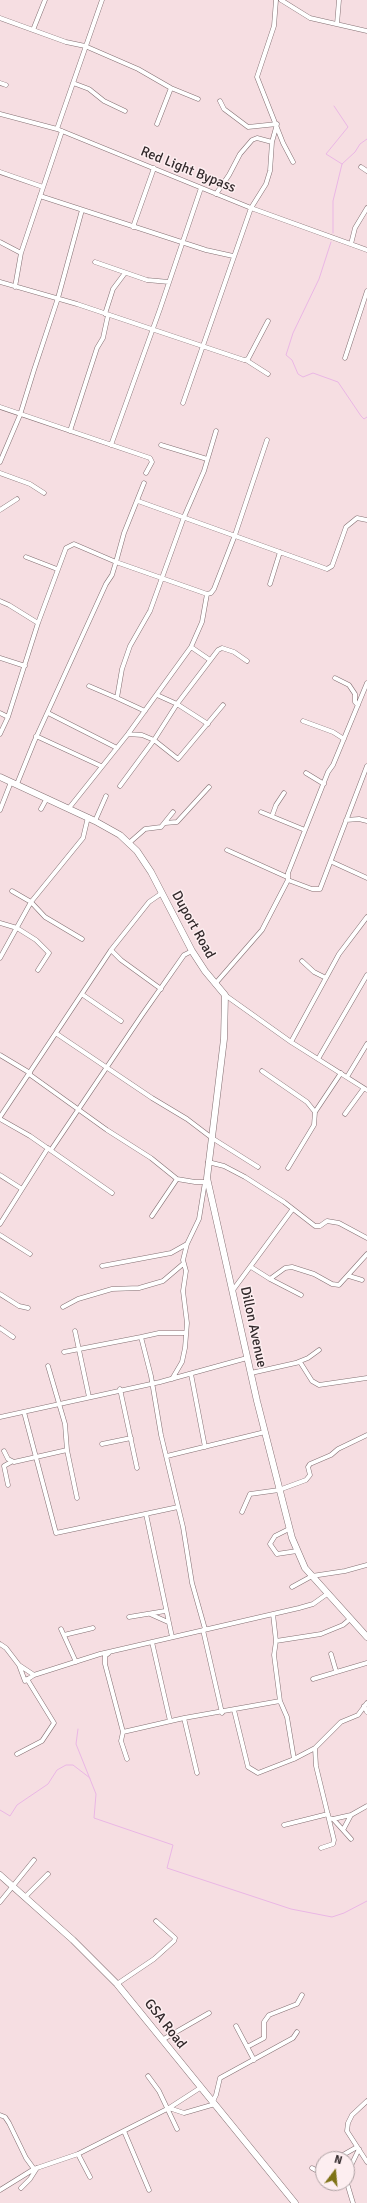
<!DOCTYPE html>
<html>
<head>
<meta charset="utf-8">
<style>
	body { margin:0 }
	#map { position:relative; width:367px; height:2203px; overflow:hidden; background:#f6dee2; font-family:Signika,sans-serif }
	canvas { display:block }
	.north { position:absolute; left:315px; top:2151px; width:40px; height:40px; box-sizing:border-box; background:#fdeef0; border:1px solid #ac9fa1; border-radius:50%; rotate:16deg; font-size:11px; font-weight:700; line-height:16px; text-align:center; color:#32292b }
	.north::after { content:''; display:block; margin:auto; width:14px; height:18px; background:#7f7316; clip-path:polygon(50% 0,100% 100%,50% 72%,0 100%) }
</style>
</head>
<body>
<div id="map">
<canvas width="367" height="2203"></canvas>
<div class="north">N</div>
</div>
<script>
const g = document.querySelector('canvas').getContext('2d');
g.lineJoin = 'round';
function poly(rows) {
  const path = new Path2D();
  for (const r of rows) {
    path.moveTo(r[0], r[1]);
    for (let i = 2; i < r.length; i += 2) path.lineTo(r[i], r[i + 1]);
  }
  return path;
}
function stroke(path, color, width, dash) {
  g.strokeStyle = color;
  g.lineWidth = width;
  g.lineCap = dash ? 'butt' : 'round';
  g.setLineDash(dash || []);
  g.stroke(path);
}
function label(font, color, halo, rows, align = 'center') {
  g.font = font + ' Signika,sans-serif';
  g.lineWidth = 3;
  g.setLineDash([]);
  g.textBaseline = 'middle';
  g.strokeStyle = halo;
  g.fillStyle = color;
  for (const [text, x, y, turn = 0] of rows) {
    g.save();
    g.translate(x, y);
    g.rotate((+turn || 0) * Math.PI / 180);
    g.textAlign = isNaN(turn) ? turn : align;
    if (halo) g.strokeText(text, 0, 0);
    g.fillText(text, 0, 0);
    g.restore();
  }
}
const stream = poly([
	[334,106,348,127,326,154,342,164],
	[333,233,333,201,342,164,355,152,360,144,367,139],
	[331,242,319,279,293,333,286,355,292,360,298,374,303,377,313,373,338,382,361,416,364,419,367,417],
	[78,1729,76,1744,96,1794,94,1818,173,1845,167,1868,291,1909,332,1917,344,1913,367,1901],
	[0,1810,10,1816,17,1805,48,1784,57,1770,66,1765,73,1765,90,1778]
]);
const street = poly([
	[276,0,274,26,257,77,283,143,293,162],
	[281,0,310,18,367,31],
	[0,18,66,42,85,46,138,69,171,88,198,99],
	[337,24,339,0],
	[33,30,45,0],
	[0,83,6,85],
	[73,83,89,89,104,101,125,111],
	[0,114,57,129,251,208,367,250],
	[157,124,171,88],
	[57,129,102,0],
	[361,167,367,171],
	[0,172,43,187],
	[216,194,229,175,240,154,252,140,257,138,272,142],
	[40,196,206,250,233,256],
	[133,227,154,168],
	[0,242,21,253],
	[351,244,355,228,367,208],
	[95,262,147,280,169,282],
	[0,282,77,304,244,360,248,359,268,321],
	[15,287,21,253,62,131],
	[105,314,113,289,125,273],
	[345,358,367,291],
	[246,360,268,374],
	[183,403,251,208,266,184,270,171,272,142,277,124,248,127,224,109,220,101],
	[0,407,150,458,152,462,146,473],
	[70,431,97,348,103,338,108,315],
	[111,445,160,309,201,188],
	[161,445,207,459],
	[0,462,20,415,34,370,58,298,82,210],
	[0,473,30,484,44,493],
	[138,501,327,569,332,566,346,527,357,518,367,520],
	[0,510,17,499],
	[26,557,57,569],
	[270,584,280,552],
	[207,594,202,622,191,647,210,660],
	[0,601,9,605,38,623],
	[0,658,25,666],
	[335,678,349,685,355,694,355,702,358,705],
	[89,686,117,698],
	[157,695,177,704,218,650,222,648,234,652,247,661],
	[145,711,117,698,122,669,130,646,150,611,184,517,204,471,216,431],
	[0,713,8,717],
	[48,713,117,748],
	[303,721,333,732,344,739],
	[0,734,8,717,38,623,66,548,74,544,116,562,124,533,144,483],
	[128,734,142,735,154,740,178,759,223,705],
	[36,736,101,766],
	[306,773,324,784],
	[17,784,34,742,106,584,112,575,116,562,207,594,211,593,214,589,235,535,267,440],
	[120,786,154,740,177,704,208,724],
	[69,808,128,734,191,647],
	[41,809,47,798],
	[0,810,11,782],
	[261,812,305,830],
	[272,816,276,805,284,793],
	[346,820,359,819,367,821],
	[95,821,106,796],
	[165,823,177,822,209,787],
	[129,843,145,829,161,827,173,812],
	[227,850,287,877],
	[332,862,367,878],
	[288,880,312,889,320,889,367,766],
	[12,891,31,902,45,917,82,939],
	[0,923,17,928,36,940,49,953,38,970],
	[111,950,121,960,161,989],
	[0,958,31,902,83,838,88,817],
	[302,961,314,972,326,978],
	[215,984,262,930,288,880,288,873,328,772,333,765,367,683],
	[83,995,121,1021],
	[225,995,291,1042,367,1090],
	[57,1034,152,1098,187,1119,212,1138,258,1167],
	[291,1042,339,954,367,917],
	[0,1055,30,1073],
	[318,1059,367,975],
	[262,1071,307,1102,315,1112],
	[29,1074,107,1130,151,1158,177,1179],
	[347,1077,367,1044],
	[345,1114,364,1088],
	[0,1117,111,950,149,902,162,893],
	[0,1119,30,1136,112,1193],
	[51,1150,142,1015,184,955,192,951],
	[208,1162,224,1166,245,1177,284,1202,315,1226,320,1226,327,1221,339,1223,367,1238],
	[288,1168,314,1125,315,1112,341,1073],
	[0,1175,22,1189],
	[152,1216,177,1179,195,1182,205,1182,206,1180],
	[0,1224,48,1148],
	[0,1235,30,1254],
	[102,1266,171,1253,187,1244],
	[251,1267,270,1279,285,1268,292,1267,314,1274,332,1284,339,1285,367,1254],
	[349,1276,362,1280],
	[270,1279,301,1295],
	[233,1290,292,1210],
	[0,1294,19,1306,28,1308],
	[63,1307,78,1299,112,1289,139,1288,163,1281,183,1264],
	[0,1328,13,1337],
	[75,1331,89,1397],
	[186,1333,159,1333,141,1337,151,1376,161,1435,183,1527,192,1583,205,1629],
	[64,1352,141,1337],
	[298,1362,308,1358,319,1350],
	[48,1366,65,1424,67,1450,77,1498],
	[251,1373,300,1362,312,1381,319,1385,367,1378],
	[191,1374,205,1447],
	[172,1379,182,1362,185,1348,187,1323,183,1291,186,1271,183,1260,187,1244,199,1219,205,1182],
	[120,1389,137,1468],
	[24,1412,56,1533,178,1507],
	[0,1417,160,1382,247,1358],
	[102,1444,131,1438],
	[4,1451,8,1459,14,1462,67,1450],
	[167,1456,265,1432],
	[8,1485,4,1466,11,1462],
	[242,1512,250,1494,279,1490,306,1480,310,1475,308,1467,310,1464,331,1455,338,1449,367,1435],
	[146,1514,172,1637],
	[289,1529,275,1536,270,1544,277,1554,297,1551],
	[292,1587,312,1576,345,1571,367,1565],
	[150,1614,168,1622],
	[129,1617,165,1611],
	[61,1629,76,1662],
	[203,1630,222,1713],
	[64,1635,93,1628],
	[276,1641,321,1634,343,1625,350,1619],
	[152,1642,170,1721],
	[0,1644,6,1648,19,1665,34,1675],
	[109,1653,105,1656,105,1664,123,1732],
	[331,1654,336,1671],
	[19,1665,25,1681,34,1675,100,1654,299,1608,313,1604,327,1594],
	[313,1679,367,1663],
	[280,1701,287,1717,294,1759],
	[364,1706,367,1712],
	[234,1710,248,1767,258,1773,294,1759,315,1748,341,1722,358,1715,367,1703],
	[184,1718,197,1773],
	[315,1748,316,1766,334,1840,333,1844,321,1848],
	[17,1754,42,1741,54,1723,27,1679],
	[127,1759,121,1741,123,1732,184,1718,280,1701,274,1655,276,1641,273,1614],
	[329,1818,333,1819,351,1815],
	[333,1819,343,1830],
	[284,1825,328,1814],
	[351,1839,343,1830,351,1815,367,1806],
	[25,1897,48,1874],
	[0,1902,34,1860],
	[117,1984,154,1959,174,1941,175,1938,156,1921],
	[236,2026,254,2060],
	[162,2040,209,2013],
	[247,2047,264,2038,264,2022,269,2015,297,2004,302,1995],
	[148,2076,159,2091,177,2129],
	[213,2101,216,2095,220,2078,293,2038,297,2032],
	[367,2101,352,2115,348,2123,347,2131,367,2162],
	[169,2108,184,2113,215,2104],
	[0,2115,5,2117,9,2123,26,2158,34,2169],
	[124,2131,149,2190],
	[78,2154,90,2177],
	[336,2159,357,2147],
	[312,2168,323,2174],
	[347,2174,359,2149],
	[347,2183,353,2203],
	[21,2188,30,2179,37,2168],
	[0,2190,34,2169,78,2154,169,2108,200,2088]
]);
const secondary = poly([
	[0,777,95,821,120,835,137,851,151,872,192,951,205,971,225,995,224,1039,207,1178,257,1401,292,1538,305,1568,367,1637],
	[0,1875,73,1940,117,1984,295,2203]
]);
const streetNames = [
	["Red Light Bypass",188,170,22],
	["Duport Road",193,925,61],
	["Dillon Avenue",253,1327,78],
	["GSA Road",165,2024,52]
];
stroke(stream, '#eab6e5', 1);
stroke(street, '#847073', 5);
stroke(secondary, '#847073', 7);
stroke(street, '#fff', 4);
stroke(secondary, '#fff', 6);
label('14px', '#32292b', '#fdeef0', streetNames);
</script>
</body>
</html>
